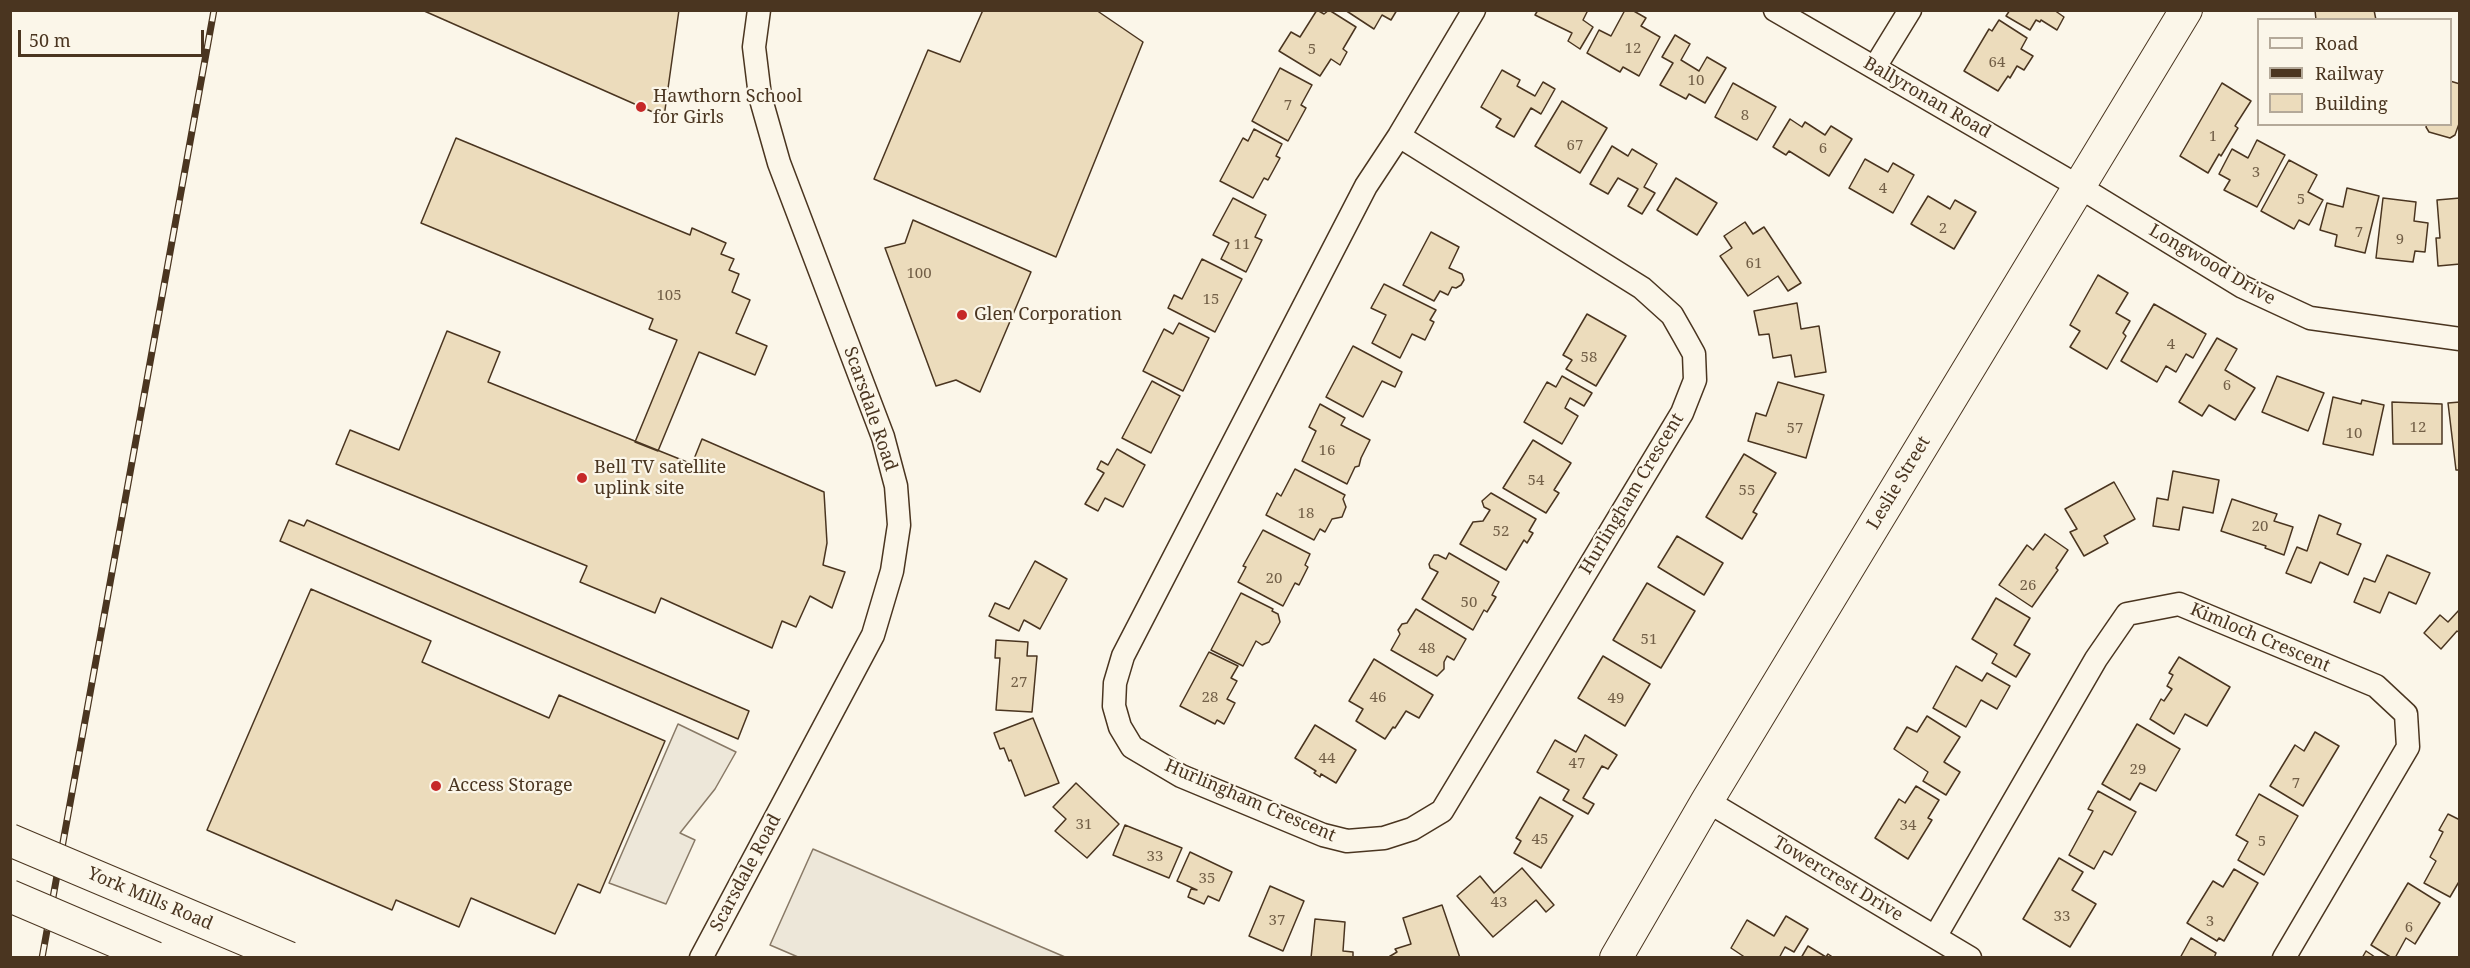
<!DOCTYPE html>
<html>
<head>
<meta charset="utf-8">
<style>
	body { margin:0 }
	#map { position:relative; width:2470px; height:968px; overflow:hidden; background:#fbf6e9; font-family:"Noto Serif",serif }
	canvas { display:block }
	.frame { position:absolute; inset:0; border:12px solid #4a3520; pointer-events:none }
	.legend { position:absolute; left:2257px; top:18px; width:195px; height:108px; box-sizing:border-box; background:#fbf6e9; border:2px solid #b4a999; margin:0; padding:8px 10px; list-style:none; font-size:18px; color:#4a3520 }
	.legend li { display:flex; align-items:center; gap:12px; height:30px }
	.legend b { width:30px; border:2px solid #b4a999 }
	.scale { position:absolute; left:18px; top:30px; width:186px; height:27px; box-sizing:border-box; border:3px solid #4a3520; border-top:0; padding-left:8px; font-size:18px; line-height:21px; white-space:nowrap; color:#4a3520; -webkit-text-stroke:4px #fbf6e9; paint-order:stroke }
</style>
</head>
<body>
<div id="map">
<canvas width="2470" height="968"></canvas>
<div class="frame"></div>
<ul class="legend">
<li><b style="height:8px;background:#fbf6e9"></b>Road</li>
<li><b style="height:8px;background:#4a3520"></b>Railway</li>
<li><b style="height:16px;background:#ecdcbc"></b>Building</li>
</ul>
<div class="scale">50 m</div>
</div>
<script>
const g = document.querySelector('canvas').getContext('2d');
g.lineJoin = 'round';
function paint(path, color) {
  g.fillStyle = color;
  g.fill(path, 'evenodd');
}
function poly(rows) {
  const path = new Path2D();
  for (const r of rows) {
    path.moveTo(r[0], r[1]);
    for (let i = 2; i < r.length; i += 2) path.lineTo(r[i], r[i + 1]);
  }
  return path;
}
function stroke(path, color, width, dash) {
  g.strokeStyle = color;
  g.lineWidth = width;
  g.lineCap = dash ? 'butt' : 'round';
  g.setLineDash(dash || []);
  g.stroke(path);
}
function label(font, color, halo, rows, align = 'center') {
  g.font = font + ' "Noto Serif",serif';
  g.lineWidth = 4.5;
  g.setLineDash([]);
  g.textBaseline = 'middle';
  g.strokeStyle = halo;
  g.fillStyle = color;
  for (const [text, x, y, turn = 0] of rows) {
    g.save();
    g.translate(x, y);
    g.rotate((+turn || 0) * Math.PI / 180);
    g.textAlign = isNaN(turn) ? turn : align;
    if (halo) g.strokeText(text, 0, 0);
    g.fillText(text, 0, 0);
    g.restore();
  }
}
const parking = poly([
	[678,724,736,752,715,789,680,833,695,840,666,904,609,883,678,724],
	[813,849,1065,957,798,957,770,945,813,849]
]);
const building = poly([
	[422,10,679,10,664,117,422,10],
	[983,10,1096,10,1143,42,1056,257,874,179,928,50,960,62,983,10],
	[1317,10,1324,14,1329,10,1356,27,1343,49,1347,52,1340,65,1331,59,1320,76,1279,51,1291,32,1300,37,1317,10],
	[1345,10,1397,10,1391,20,1382,15,1374,29,1345,10],
	[1538,10,1588,10,1583,20,1593,27,1580,49,1568,41,1572,33,1535,15,1538,10],
	[1625,10,1632,10,1646,18,1641,26,1660,37,1639,76,1623,67,1620,72,1587,53,1599,30,1611,36,1625,10],
	[2010,10,2054,10,2064,17,2057,30,2041,20,2040,22,2036,20,2030,30,2006,16,2010,10],
	[2315,10,2374,10,2376,20,2316,20,2315,10],
	[1999,20,2027,38,2021,49,2033,56,2024,70,2017,66,2010,78,2008,76,1998,91,1964,71,1989,29,1992,31,1999,20],
	[1675,35,1690,44,1681,60,1699,71,1707,57,1726,68,1705,103,1689,94,1686,99,1660,85,1673,63,1662,57,1675,35],
	[1280,68,1312,85,1301,105,1306,108,1288,141,1252,121,1280,68],
	[1502,70,1520,80,1517,86,1535,96,1543,82,1555,89,1541,114,1531,108,1514,137,1496,127,1501,119,1481,107,1502,70],
	[2450,81,2460,84,2460,121,2455,135,2450,138,2429,132,2426,127,2427,124,2450,124,2450,81],
	[1733,83,1776,107,1757,140,1715,117,1733,83],
	[2222,83,2251,101,2235,126,2238,128,2221,156,2219,154,2208,173,2180,156,2222,83],
	[1562,101,1607,128,1580,173,1535,146,1562,101],
	[1790,119,1802,127,1805,122,1825,135,1831,126,1852,139,1829,176,1789,151,1786,155,1773,147,1790,119],
	[1254,129,1282,144,1276,156,1280,158,1268,180,1264,178,1253,198,1220,181,1243,138,1248,141,1254,129],
	[456,138,690,235,692,228,726,243,721,254,734,259,729,270,739,274,732,292,750,300,736,333,767,346,755,375,699,352,658,451,635,442,677,340,649,329,653,319,421,223,456,138],
	[2257,140,2285,155,2257,207,2224,190,2230,180,2219,174,2232,149,2248,158,2257,140],
	[1612,146,1628,156,1632,149,1657,164,1644,187,1655,193,1642,214,1628,206,1638,189,1618,178,1608,194,1590,184,1612,146],
	[1865,159,1888,172,1893,163,1914,175,1893,213,1849,188,1865,159],
	[2289,160,2317,175,2308,192,2323,200,2309,225,2299,220,2294,229,2261,211,2289,160],
	[1676,178,1717,203,1697,235,1657,210,1676,178],
	[2347,188,2379,196,2365,253,2335,246,2337,235,2320,230,2327,203,2343,207,2347,188],
	[1928,196,1950,209,1955,200,1976,212,1954,249,1911,224,1928,196],
	[1233,198,1266,215,1255,237,1262,240,1246,272,1221,259,1229,243,1213,235,1233,198],
	[2383,198,2416,202,2414,221,2428,223,2425,252,2415,251,2413,262,2376,258,2383,198],
	[2460,198,2460,264,2438,266,2436,238,2440,238,2437,200,2460,198],
	[913,220,1031,272,980,392,956,380,936,386,885,248,905,243,913,220],
	[1745,222,1753,234,1764,227,1801,283,1788,291,1778,276,1748,296,1720,256,1732,248,1724,236,1745,222],
	[1431,232,1459,247,1449,268,1462,274,1464,280,1461,285,1456,288,1452,287,1448,295,1440,291,1434,301,1403,285,1431,232],
	[1202,259,1242,279,1215,332,1168,308,1174,295,1182,299,1202,259],
	[2098,275,2128,293,2116,313,2130,321,2123,333,2126,336,2107,369,2070,347,2080,331,2070,325,2098,275],
	[1384,284,1436,310,1430,320,1434,322,1425,340,1412,334,1400,358,1372,343,1386,315,1371,308,1384,284],
	[1797,303,1801,329,1819,326,1826,372,1795,377,1791,355,1773,358,1769,334,1759,335,1754,311,1797,303],
	[2154,304,2206,334,2193,358,2186,354,2176,372,2166,366,2157,382,2121,361,2154,304],
	[1587,314,1626,336,1596,386,1566,369,1572,360,1563,355,1587,314],
	[1179,323,1209,338,1183,391,1143,371,1164,329,1173,334,1179,323],
	[447,331,500,352,488,382,692,464,702,439,824,492,827,543,823,565,845,572,832,608,810,596,796,627,782,621,772,648,661,598,655,613,580,582,587,566,336,464,350,430,399,450,447,331],
	[2217,338,2237,349,2225,370,2255,388,2235,420,2209,405,2202,416,2179,402,2217,338],
	[1353,346,1402,372,1395,387,1382,381,1363,417,1326,397,1353,346],
	[1562,376,1592,393,1584,406,1570,398,1565,408,1578,416,1562,444,1524,422,1547,382,1556,387,1562,376],
	[2277,376,2324,393,2308,431,2262,412,2277,376],
	[1152,381,1180,396,1151,453,1122,438,1152,381],
	[1778,382,1824,395,1806,458,1748,441,1756,413,1766,416,1778,382],
	[2333,397,2361,404,2362,400,2384,405,2373,455,2323,444,2333,397],
	[2392,402,2442,404,2442,444,2393,444,2392,402],
	[2460,402,2460,470,2456,470,2448,403,2460,402],
	[1320,404,1345,418,1341,425,1370,440,1361,458,1359,466,1355,467,1347,484,1302,461,1316,431,1309,427,1320,404],
	[1533,440,1571,463,1554,490,1559,493,1546,513,1503,488,1533,440],
	[1117,449,1145,465,1123,507,1105,498,1098,511,1085,504,1104,473,1097,469,1101,461,1108,465,1117,449],
	[1744,454,1776,473,1753,512,1757,514,1742,539,1706,517,1744,454],
	[1295,469,1345,495,1343,499,1346,507,1342,517,1332,519,1325,532,1320,529,1314,540,1266,515,1277,493,1281,496,1295,469],
	[2173,471,2219,480,2213,513,2183,507,2179,530,2153,526,2157,498,2168,500,2173,471],
	[2114,482,2135,519,2104,536,2108,543,2084,556,2070,532,2077,529,2065,509,2114,482],
	[1491,493,1536,519,1529,531,1533,533,1527,543,1524,540,1506,570,1460,544,1473,522,1483,521,1490,510,1484,507,1482,501,1491,493],
	[2232,499,2277,514,2274,521,2293,527,2284,555,2265,548,2266,546,2221,531,2232,499],
	[2319,515,2341,524,2337,534,2361,544,2348,575,2320,562,2311,583,2286,573,2297,547,2307,551,2319,515],
	[289,520,304,526,307,520,749,711,738,739,280,541,289,520],
	[1263,530,1310,554,1305,565,1308,567,1299,585,1295,583,1283,606,1238,582,1246,567,1243,566,1263,530],
	[2045,534,2068,550,2056,568,2058,570,2032,607,1999,585,2027,545,2033,550,2045,534],
	[1677,536,1723,563,1704,595,1658,567,1677,536],
	[1449,553,1499,582,1492,595,1496,597,1487,612,1484,610,1473,630,1422,599,1438,572,1430,568,1429,564,1434,555,1438,555,1446,559,1449,553],
	[2387,555,2430,573,2416,604,2389,592,2380,613,2354,602,2364,578,2375,582,2387,555],
	[1035,561,1067,579,1040,629,1024,620,1019,631,989,616,995,603,1009,609,1035,561],
	[1647,583,1695,611,1661,668,1613,640,1647,583],
	[311,589,431,641,422,662,549,718,559,695,665,741,600,893,578,884,555,934,471,898,459,927,396,900,392,910,207,830,311,589],
	[1241,593,1273,609,1272,611,1278,614,1280,622,1269,642,1262,645,1256,641,1243,666,1211,650,1241,593],
	[1996,598,2030,618,2014,645,2030,654,2016,677,1992,663,1997,654,1972,639,1996,598],
	[1416,609,1466,639,1454,660,1447,656,1444,662,1444,669,1437,676,1391,650,1400,634,1398,630,1402,624,1407,623,1416,609],
	[2460,609,2460,633,2457,631,2441,649,2424,633,2440,615,2448,622,2460,609],
	[996,640,1028,642,1027,656,1037,656,1032,712,996,710,1000,658,995,658,996,640],
	[1209,652,1238,666,1231,678,1237,681,1227,699,1235,703,1224,724,1217,720,1215,724,1180,706,1209,652],
	[1603,656,1650,684,1625,726,1578,698,1603,656],
	[2179,657,2230,687,2207,726,2185,714,2174,734,2150,719,2161,699,2164,701,2172,689,2167,686,2173,675,2169,673,2179,657],
	[1374,659,1433,695,1419,718,1406,711,1395,728,1393,727,1385,739,1356,721,1363,709,1349,701,1374,659],
	[1956,666,1982,681,1987,673,2010,686,1997,709,1981,700,1966,727,1933,708,1956,666],
	[1927,716,1960,737,1944,762,1960,772,1946,795,1923,781,1928,772,1894,749,1907,727,1917,732,1927,716],
	[1033,718,1059,783,1025,796,1011,760,1009,761,1004,748,1000,749,994,733,1033,718],
	[2137,724,2180,749,2156,791,2140,783,2130,800,2102,784,2137,724],
	[1315,725,1356,750,1336,783,1321,774,1320,777,1314,773,1316,771,1295,758,1315,725],
	[2315,732,2339,746,2303,806,2270,786,2295,745,2304,751,2315,732],
	[1585,735,1617,755,1608,769,1602,766,1583,798,1594,804,1588,814,1563,800,1569,790,1537,772,1555,740,1576,752,1585,735],
	[1076,783,1119,824,1087,858,1055,831,1066,819,1053,807,1076,783],
	[1916,786,1939,800,1928,818,1932,820,1908,859,1875,838,1899,799,1905,803,1916,786],
	[2098,791,2136,812,2112,855,2104,851,2094,869,2069,855,2093,811,2088,809,2098,791],
	[2259,794,2298,816,2264,875,2238,860,2248,842,2236,835,2259,794],
	[1540,797,1573,816,1541,868,1514,853,1521,841,1516,838,1540,797],
	[2448,814,2460,820,2460,880,2450,897,2424,883,2436,861,2430,857,2443,832,2439,830,2448,814],
	[1125,825,1182,848,1169,878,1113,855,1125,825],
	[1190,852,1232,872,1219,901,1208,896,1204,904,1188,897,1191,889,1197,890,1177,881,1190,852],
	[2059,858,2083,872,2072,890,2096,904,2070,947,2023,919,2059,858],
	[1522,868,1554,905,1546,912,1536,900,1493,937,1457,896,1480,876,1494,893,1522,868],
	[2234,869,2258,883,2224,941,2219,938,2217,941,2187,923,2213,881,2223,887,2234,869],
	[2408,883,2440,903,2415,944,2406,938,2395,958,2392,958,2371,945,2408,883],
	[1270,886,1304,901,1283,951,1249,936,1270,886],
	[1442,905,1460,958,1387,958,1397,952,1395,949,1411,944,1403,918,1442,905],
	[1786,916,1808,929,1794,952,1785,947,1779,958,1746,958,1731,948,1747,920,1774,936,1786,916],
	[1315,919,1345,922,1343,951,1353,952,1353,958,1311,958,1315,919],
	[2191,938,2216,953,2214,958,2180,958,2191,938],
	[1808,946,1826,957,1828,954,1834,958,1801,958,1808,946],
	[2366,951,2372,955,2376,958,2362,958,2366,951]
]);
const street = poly([
	[1775,10,2078,186,2243,287,2310,318,2460,339],
	[1875,67,1910,10],
	[1399,136,1642,288,1672,315,1684,336,1694,354,1695,380,1682,413,1442,811,1412,829,1384,838,1347,841,1323,835,1181,776,1132,747,1120,727,1114,706,1115,683,1123,656,1366,186,1399,136,1474,10],
	[1707,801,1970,958],
	[1935,937,2096,659,2127,614,2179,604,2376,686,2406,714,2408,747,2284,958],
	[701,958,873,635,892,571,899,525,896,486,883,437,779,163,760,96,754,47,759,10]
]);
const secondary = poly([
	[1616,958,1707,801,2186,10]
]);
const rail = poly([
	[42,958,214,10]
]);
const secondaryBridge = poly([
	[10,840,289,958],
	[10,896,155,958]
]);
const markers = [
	[641,107,6,"#c62828"],
	[962,315,6,"#c62828"],
	[582,478,6,"#c62828"],
	[436,786,6,"#c62828"]
];
const numberNames = [
	["12",1633,49],
	["5",1312,50],
	["64",1997,63],
	["10",1696,81],
	["7",1288,106],
	["8",1745,116],
	["1",2213,137],
	["67",1575,146],
	["6",1823,149],
	["3",2256,173],
	["4",1883,189],
	["5",2301,200],
	["2",1943,229],
	["7",2359,233],
	["9",2400,240],
	["11",1242,245],
	["61",1754,264],
	["100",919,274],
	["105",669,296],
	["15",1211,300],
	["4",2171,345],
	["58",1589,358],
	["6",2227,386],
	["12",2418,428],
	["57",1795,429],
	["10",2354,434],
	["16",1327,451],
	["54",1536,481],
	["55",1747,491],
	["18",1306,514],
	["20",2260,527],
	["52",1501,532],
	["20",1274,579],
	["26",2028,586],
	["50",1469,603],
	["51",1649,640],
	["48",1427,649],
	["27",1019,683],
	["28",1210,698],
	["46",1378,698],
	["49",1616,699],
	["44",1327,759],
	["47",1577,764],
	["29",2138,770],
	["7",2296,784],
	["31",1084,825],
	["34",1908,826],
	["45",1540,840],
	["5",2262,842],
	["33",1155,857],
	["35",1207,879],
	["43",1499,903],
	["33",2062,917],
	["37",1277,921],
	["3",2210,922],
	["6",2409,928]
];
const poiNames = [
	["Hawthorn School",653,97],
	["for Girls",653,118],
	["Glen Corporation",974,315],
	["Bell TV satellite",594,468],
	["uplink site",594,489],
	["Access Storage",448,786]
];
const streetNames = [
	["Ballyronan Road",1927,98,30],
	["Longwood Drive",2212,265,30],
	["Scarsdale Road",870,409,71],
	["Leslie Street",1899,483,-59],
	["Hurlingham Crescent",1632,494,-59],
	["Kimloch Crescent",2260,638,23],
	["Hurlingham Crescent",1250,801,23],
	["Scarsdale Road",746,873,-62],
	["Towercrest Drive",1838,879,31],
	["York Mills Road",150,899,23]
];
paint(parking, '#ede7d9');
stroke(parking, '#887966', 1.5);
paint(building, '#ecdcbc');
stroke(building, '#4a3520', 1.5);
stroke(street, '#4a3520', 25);
stroke(secondary, '#4a3520', 34);
stroke(street, '#fbf6e9', 22);
stroke(secondary, '#fbf6e9', 32);
stroke(rail, '#4a3520', 7);
stroke(rail, '#fbf6e9', 4.5, [14]);
stroke(secondaryBridge, '#4a3520', 34, []);
stroke(secondaryBridge, '#fbf6e9', 32);
for (const [x, y, r, color] of markers) {
  const dot = new Path2D();
  dot.arc(x, y, r, 0, 2 * Math.PI);
  g.fillStyle = color;
  g.fill(dot);
  stroke(dot, '#fbf6e9', 2);
}
label('15px', '#725f47', null, numberNames);
label('18px', '#4a3520', '#fbf6e9', poiNames, 'left');
label('18px', '#4a3520', '#fbf6e9', streetNames);
</script>
</body>
</html>
